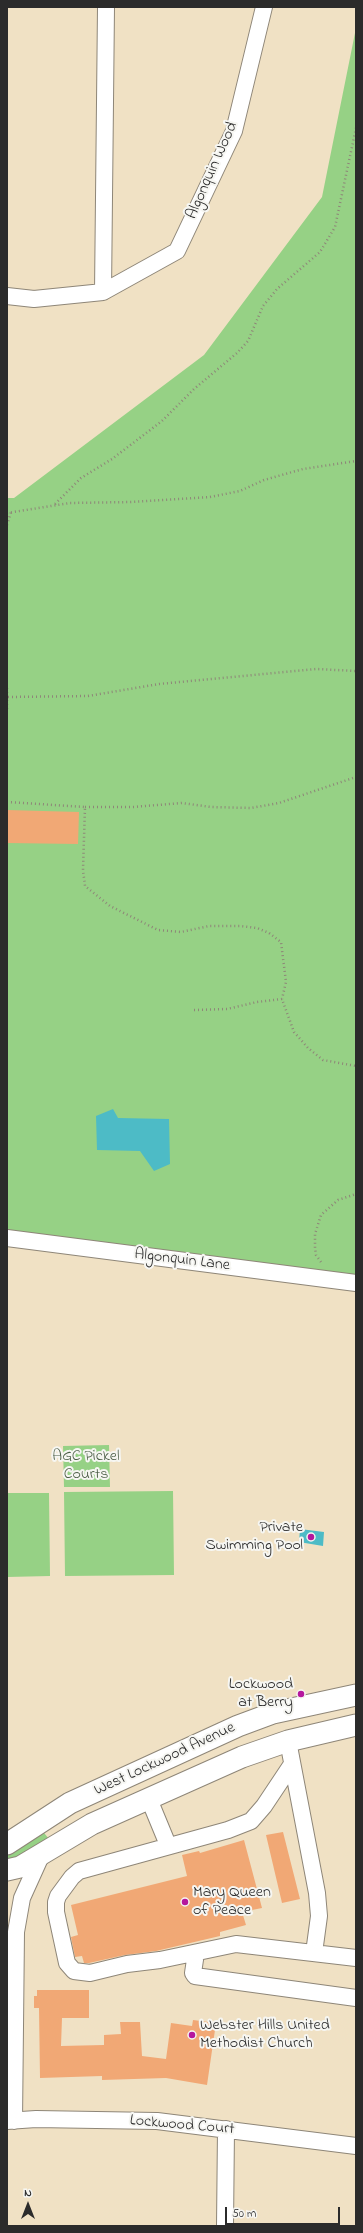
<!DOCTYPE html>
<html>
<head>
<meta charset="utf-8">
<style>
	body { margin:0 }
	#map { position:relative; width:363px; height:2233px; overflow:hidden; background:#f0e1c4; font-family:"Indie Flower",sans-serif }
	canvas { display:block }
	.frame { position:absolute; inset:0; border:8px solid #2b2b2b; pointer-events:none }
	.north { position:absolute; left:8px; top:2185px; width:40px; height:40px; -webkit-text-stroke:3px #f6f6f2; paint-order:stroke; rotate:0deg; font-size:11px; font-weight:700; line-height:16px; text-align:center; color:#2b2b2b }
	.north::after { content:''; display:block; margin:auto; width:14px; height:18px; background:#2b2b2b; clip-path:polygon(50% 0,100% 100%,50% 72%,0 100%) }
	.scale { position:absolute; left:225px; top:2207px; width:115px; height:18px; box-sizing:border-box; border:2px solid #2b2b2b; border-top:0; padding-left:5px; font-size:12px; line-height:14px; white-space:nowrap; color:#2b2b2b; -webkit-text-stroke:3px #f6f6f2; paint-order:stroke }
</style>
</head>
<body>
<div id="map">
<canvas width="363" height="2233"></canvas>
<div class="frame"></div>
<div class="north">N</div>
<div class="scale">50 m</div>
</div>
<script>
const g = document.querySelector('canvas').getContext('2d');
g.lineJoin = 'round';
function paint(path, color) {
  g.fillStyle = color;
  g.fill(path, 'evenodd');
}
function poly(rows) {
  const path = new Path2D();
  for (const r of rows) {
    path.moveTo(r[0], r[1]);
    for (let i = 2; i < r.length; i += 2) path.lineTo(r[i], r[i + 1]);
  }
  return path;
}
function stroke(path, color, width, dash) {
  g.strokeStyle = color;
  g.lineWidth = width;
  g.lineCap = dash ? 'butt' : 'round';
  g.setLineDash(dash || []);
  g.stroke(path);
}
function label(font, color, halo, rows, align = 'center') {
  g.font = font + ' "Indie Flower",sans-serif';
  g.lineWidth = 4;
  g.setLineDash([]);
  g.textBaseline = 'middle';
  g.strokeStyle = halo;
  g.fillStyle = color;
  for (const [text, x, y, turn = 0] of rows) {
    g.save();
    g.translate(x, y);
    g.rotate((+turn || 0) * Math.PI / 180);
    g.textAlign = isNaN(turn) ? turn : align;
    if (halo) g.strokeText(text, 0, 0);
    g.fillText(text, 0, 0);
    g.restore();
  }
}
const green = poly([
	[356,28,356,1277,7,1232,7,498,14,498,204,355,322,197],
	[109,1445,110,1487,64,1487,63,1446],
	[173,1491,174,1575,65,1576,64,1492],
	[7,1493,49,1493,50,1576,7,1577],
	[40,1828,49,1839,33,1852,7,1862,7,1852]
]);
const water = poly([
	[113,1109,118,1118,169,1119,170,1164,154,1171,140,1151,97,1150,96,1116],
	[300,1529,324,1532,323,1546,299,1542]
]);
const building = poly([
	[7,810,79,812,78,844,7,843],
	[283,1832,300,1899,282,1903,266,1835],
	[244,1840,262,1908,242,1912,246,1925,220,1932,220,1936,156,1951,125,1955,89,1963,84,1963,82,1956,75,1957,71,1937,78,1935,71,1905,187,1876,182,1855,199,1851,200,1853],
	[37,1990,89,1990,89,2018,62,2018,61,2046,104,2045,104,2035,121,2034,120,2022,140,2022,142,2056,166,2059,171,2023,192,2026,193,2020,216,2023,207,2085,166,2078,102,2080,102,2076,40,2078,39,2008,34,2008,34,1996,37,1996]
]);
const path = poly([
	[55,504,81,478,112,459,162,421,194,389,237,353,248,341,263,306,277,289,320,252,335,227,356,128],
	[7,513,70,503,131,502,210,497,240,491,264,480,303,469,356,461],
	[7,525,11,512],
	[7,688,7,710],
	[8,697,88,696,159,684,316,669,356,671],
	[7,802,85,807,83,870,85,886,110,906,158,930,181,932,209,926,240,926,257,928,269,933,281,942,286,982,282,999],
	[85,807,133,807,182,803,211,807,251,808,279,803,356,777],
	[194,1010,227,1009,257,1002,282,999,294,1032,308,1048,323,1060,356,1066],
	[321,1262,316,1255,315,1248,315,1234,321,1215,338,1200,356,1194]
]);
const minor = poly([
	[106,7,103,292,177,251,234,131,264,7],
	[7,296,34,299,103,292],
	[7,1238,356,1283],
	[288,1741,317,1893,319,1916,314,1953],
	[292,1764,264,1806,251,1821,228,1830,79,1871,72,1877,58,1896,56,1902,56,1912,67,1963,74,1971,90,1973,127,1964,160,1960,236,1944,356,1958],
	[149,1799,168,1845],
	[196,1953,193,1973,195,1976,356,1998],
	[7,2121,36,2119,157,2121,356,2146],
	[14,2121,16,1932,22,1898,41,1856],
	[225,2226,226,2129]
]);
const major = poly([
	[7,1844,70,1803,238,1726,273,1713,356,1695],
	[7,1870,20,1867,92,1824,242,1757,288,1741,356,1725]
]);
const markers = [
	[311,1537,4,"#b5179e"],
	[301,1694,4,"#b5179e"],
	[185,1902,4,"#b5179e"],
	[192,2035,4,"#b5179e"]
];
const streetNames = [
	["Algonquin Wood",213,171,-66],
	["Algonquin Lane",182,1261,7],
	["West Lockwood Avenue",165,1760,-25],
	["Lockwood Court",182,2126,5]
];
const parkNames = [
	["AGC Pickel",86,1457],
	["Courts",86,1475]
];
const poiNames = [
	["Private",303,1528],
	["Swimming Pool",303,1546],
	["Lockwood",293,1685],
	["at Berry",293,1703],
	["Mary Queen",193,1893,"left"],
	["of Peace",193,1911,"left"],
	["Webster Hills United",200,2026,"left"],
	["Methodist Church",200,2044,"left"]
];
paint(green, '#96d185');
paint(water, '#4dbbc6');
paint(building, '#f1a875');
stroke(minor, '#8e8678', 18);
stroke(major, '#8e8678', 23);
stroke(path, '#8e8678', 2.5, [1, 3]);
stroke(minor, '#fff', 16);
stroke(major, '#fff', 21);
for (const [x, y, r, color] of markers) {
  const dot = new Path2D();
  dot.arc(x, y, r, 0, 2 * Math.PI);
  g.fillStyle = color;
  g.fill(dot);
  stroke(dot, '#f6f6f2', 1.5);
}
label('16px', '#2b2b2b', '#f6f6f2', streetNames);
label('16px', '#4b5d46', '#f6f6f2', parkNames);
label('16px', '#2b2b2b', '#f6f6f2', poiNames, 'right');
</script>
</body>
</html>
